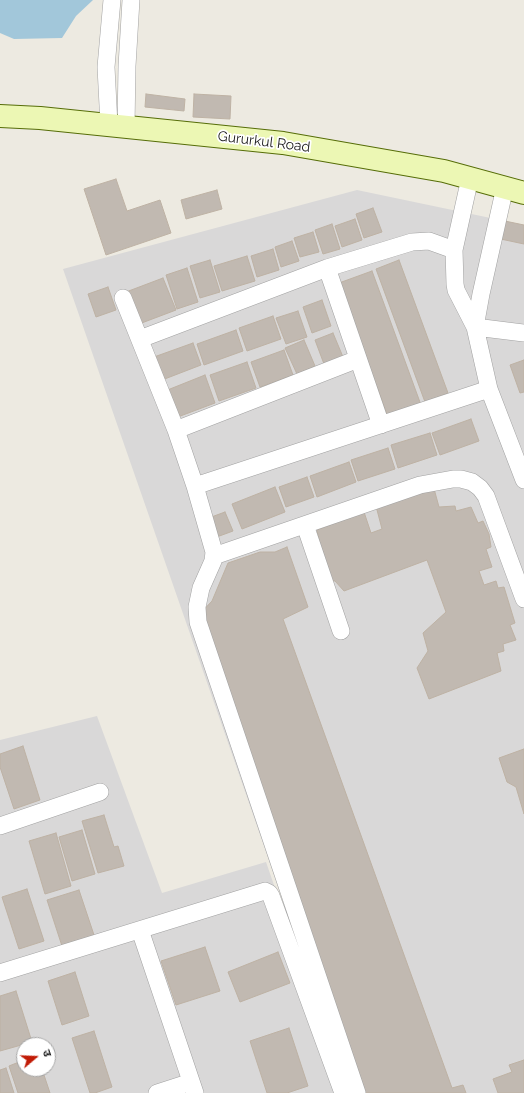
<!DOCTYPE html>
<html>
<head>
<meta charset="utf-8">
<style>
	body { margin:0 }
	#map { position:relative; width:524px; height:1093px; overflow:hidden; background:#edeae1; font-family:Raleway,"Noto Sans Devanagari",sans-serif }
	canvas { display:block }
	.north { position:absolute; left:16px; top:1037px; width:40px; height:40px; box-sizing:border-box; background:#fff; border:1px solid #a4a4a4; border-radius:50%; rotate:71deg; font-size:11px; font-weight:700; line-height:16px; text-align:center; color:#1b1b1b }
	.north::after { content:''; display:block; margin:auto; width:14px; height:18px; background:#c11b06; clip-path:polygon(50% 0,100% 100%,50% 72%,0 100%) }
</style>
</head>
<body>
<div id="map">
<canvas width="524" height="1093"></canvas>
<div class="north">उ</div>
</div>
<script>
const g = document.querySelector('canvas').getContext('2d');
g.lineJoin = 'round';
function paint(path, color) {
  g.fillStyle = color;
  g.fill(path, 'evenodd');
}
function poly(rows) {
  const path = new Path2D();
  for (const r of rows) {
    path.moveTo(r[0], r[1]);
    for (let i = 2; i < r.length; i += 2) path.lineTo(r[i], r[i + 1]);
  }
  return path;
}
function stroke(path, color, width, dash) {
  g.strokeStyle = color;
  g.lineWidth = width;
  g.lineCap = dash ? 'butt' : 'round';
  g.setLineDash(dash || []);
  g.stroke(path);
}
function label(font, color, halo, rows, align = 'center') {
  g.font = font + ' Raleway,sans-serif';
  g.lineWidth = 3.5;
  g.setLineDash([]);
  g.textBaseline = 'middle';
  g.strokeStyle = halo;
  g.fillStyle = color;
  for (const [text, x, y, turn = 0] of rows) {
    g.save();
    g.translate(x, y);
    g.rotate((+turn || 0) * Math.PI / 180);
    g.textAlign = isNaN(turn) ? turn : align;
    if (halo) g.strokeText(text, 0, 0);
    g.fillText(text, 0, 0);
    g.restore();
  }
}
const residential = poly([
	[357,190,524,225,524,1093,350,1093,63,269],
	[97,716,162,893,266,862,346,1093,0,1093,0,740],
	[24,1045,48,1045,48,1069,24,1069]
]);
const water = poly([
	[0,0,93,0,76,16,62,38,14,39,0,33]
]);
const building = poly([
	[146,94,185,99,184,111,145,107,146,94],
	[194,94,231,96,230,119,193,117,194,94],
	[116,179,127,211,160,200,171,233,106,255,84,189,116,179],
	[217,190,222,209,186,219,181,200,217,190],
	[373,208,382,232,364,238,356,214,373,208],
	[355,219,362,240,342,247,335,226,355,219],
	[500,220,524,225,524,244,496,238,500,220],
	[332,224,340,249,323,254,315,230,332,224],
	[313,232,319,252,300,257,294,238,313,232],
	[292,241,299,261,281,267,275,247,292,241],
	[273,249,279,270,257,277,251,256,273,249],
	[247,256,255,281,222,291,214,266,247,256],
	[210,260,220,292,200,298,190,266,210,260],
	[399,260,448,393,425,402,376,269,399,260],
	[187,268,198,302,177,309,166,275,187,268],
	[372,271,421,405,388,417,339,283,372,271],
	[163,278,176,310,139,324,126,292,163,278],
	[108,287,116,310,96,317,88,294,108,287],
	[322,300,331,326,312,333,303,307,322,300],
	[298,311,307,337,286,344,276,318,298,311],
	[273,316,281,339,247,351,239,328,273,316],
	[236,330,243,351,204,365,197,344,236,330],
	[333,333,343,357,324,364,315,340,333,333],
	[304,340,315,366,297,374,285,348,304,340],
	[193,343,201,365,162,380,154,357,193,343],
	[284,350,293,375,260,387,251,362,284,350],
	[524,360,524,392,520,393,510,365,524,360],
	[247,362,256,388,219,401,210,375,247,362],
	[205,375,215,403,175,418,165,391,205,375],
	[471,419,479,441,440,455,432,433,471,419],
	[430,433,437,455,398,468,391,445,430,433],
	[388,448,395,469,358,481,351,460,388,448],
	[349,462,356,482,317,497,310,476,349,462],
	[307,477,314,497,286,507,279,487,307,477],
	[433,485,439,507,455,506,456,511,471,507,478,523,483,521,489,534,491,547,486,549,492,567,479,571,484,585,496,581,498,588,504,587,515,623,510,625,516,640,503,644,504,651,497,653,501,671,429,699,417,668,428,651,423,633,446,612,427,560,344,591,335,581,331,580,324,563,317,530,364,512,371,533,382,529,376,506,433,485],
	[275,487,285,512,242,529,232,504,275,487],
	[225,512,233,531,214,538,206,519,225,512],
	[287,547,308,607,283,619,452,1088,463,1085,466,1093,363,1093,198,616,212,601,228,563,260,552,275,552,287,547],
	[23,746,40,800,14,809,0,767,0,754,23,746],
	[524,749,524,814,516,787,507,782,499,758,524,749],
	[104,815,114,847,118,846,124,866,98,873,82,821,104,815],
	[82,830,95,874,72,881,59,837,82,830],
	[56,833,71,886,45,894,29,841,56,833],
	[27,889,44,941,19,949,2,897,27,889],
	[79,890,94,935,62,946,47,900,79,890],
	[205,947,220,991,176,1005,161,961,205,947],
	[278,952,290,983,240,1002,228,972,278,952],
	[75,972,89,1016,62,1025,48,981,75,972],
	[16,991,32,1042,0,1051,0,996,16,991],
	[289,1028,308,1086,287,1093,267,1093,250,1041,289,1028],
	[94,1031,112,1087,95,1093,90,1093,72,1038,94,1031],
	[24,1060,24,1069,42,1069,50,1093,18,1093,9,1066,24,1060],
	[524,1060,524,1093,498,1093,493,1079,512,1072,509,1065,524,1060],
	[6,1068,14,1093,0,1093,0,1070,6,1068]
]);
const street = poly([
	[109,125,106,67,112,0],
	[126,127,127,66,131,0],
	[470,178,454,250,455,284,456,290,475,327,489,389,524,480],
	[327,268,381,425],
	[123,298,176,430,195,486,214,552,213,561,201,588,197,607,198,622,357,1093],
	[475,327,481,294,505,187],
	[475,327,524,333],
	[140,339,327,268,412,242,429,241,454,250],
	[176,430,358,359],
	[195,486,489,389],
	[305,525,341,631],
	[214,556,420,485,453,479,461,479,472,482,480,488,486,496,524,599],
	[0,826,100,792],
	[140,930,195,1093],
	[0,973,265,891,269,893,271,896,343,1093],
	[157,1093,191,1082]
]);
const secondary = poly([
	[0,116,40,118,283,143,444,171,524,193]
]);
const streetNames = [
	["Gururkul Road",264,142,7]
];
paint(residential, '#d9d8d8');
paint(water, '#a2c7da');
paint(building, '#c1b9b1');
stroke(building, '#beb2a4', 1);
stroke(street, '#a2a2a2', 18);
stroke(secondary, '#566d08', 24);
stroke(street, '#fff', 17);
stroke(secondary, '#ecf7b4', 22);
label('14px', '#1b1b1b', '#fff', streetNames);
</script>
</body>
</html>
